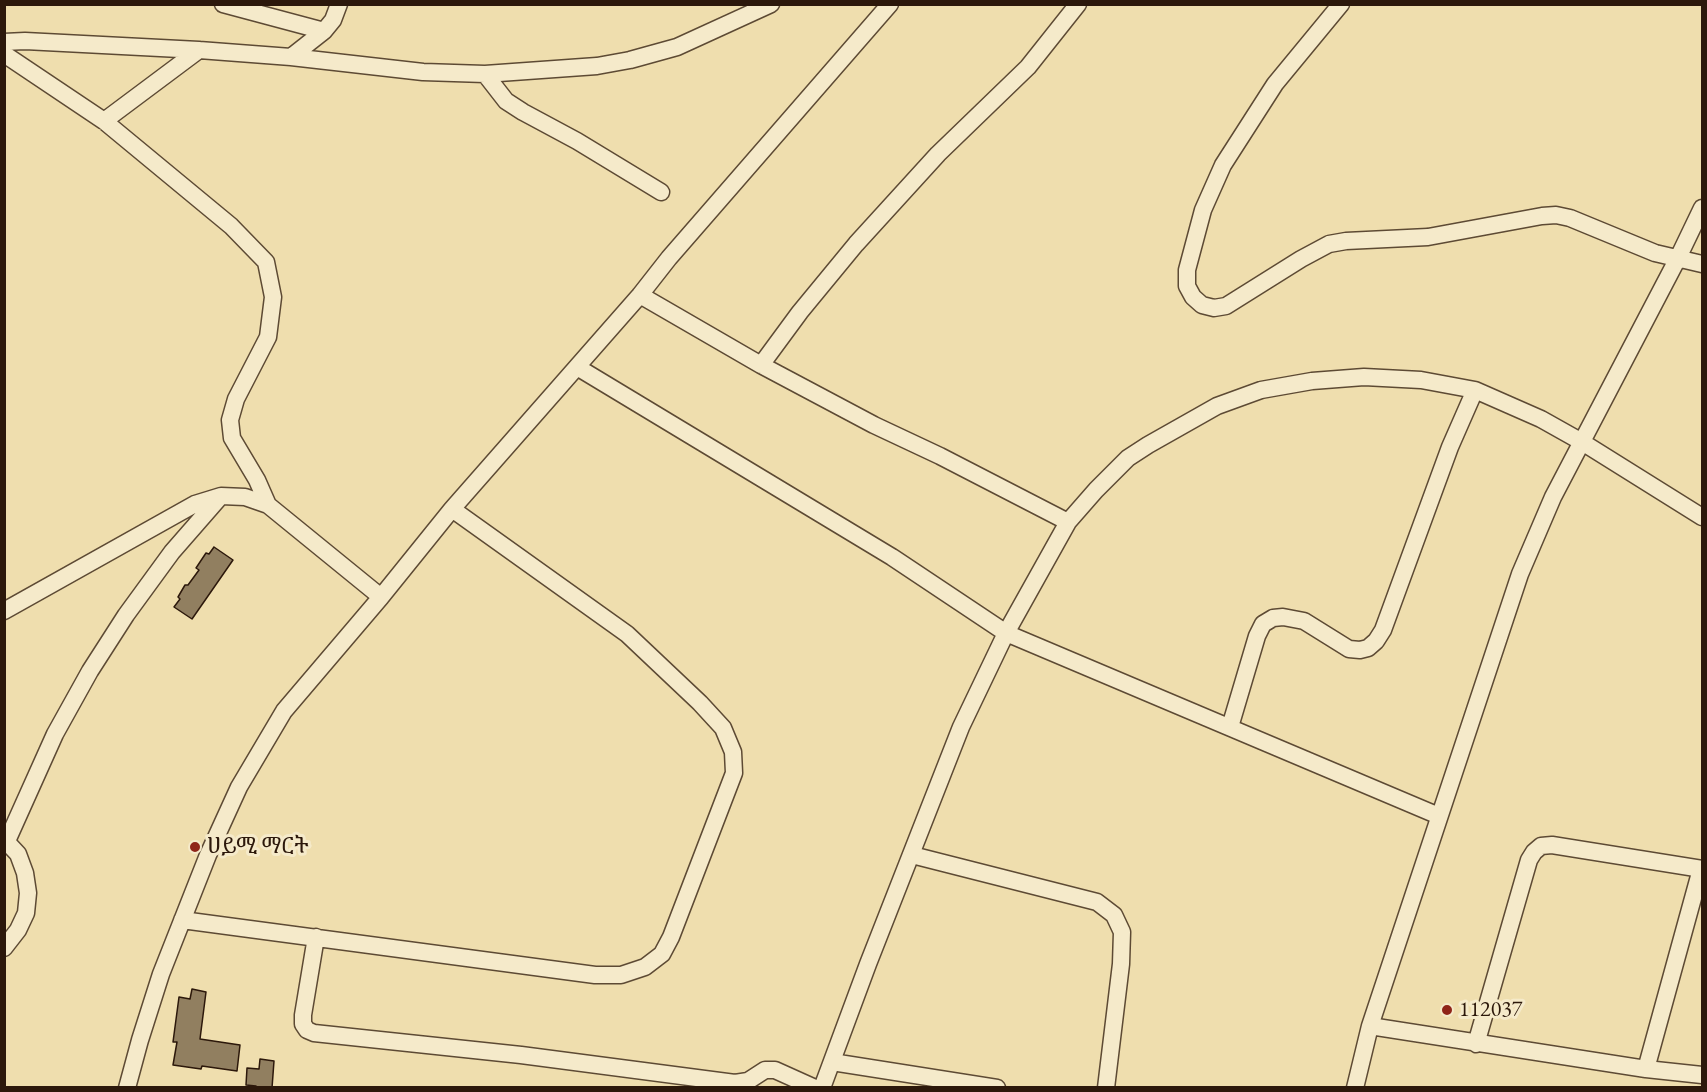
<!DOCTYPE html>
<html>
<head>
<meta charset="utf-8">
<style>
	body { margin:0 }
	#map { position:relative; width:1707px; height:1092px; overflow:hidden; background:#efdeae; font-family:"EB Garamond",serif }
	canvas { display:block }
	.frame { position:absolute; inset:0; border:6px solid #2c180b; pointer-events:none }
</style>
</head>
<body>
<div id="map">
<canvas width="1707" height="1092"></canvas>
<div class="frame"></div>
</div>
<script>
const g = document.querySelector('canvas').getContext('2d');
g.lineJoin = 'round';
function paint(path, color) {
  g.fillStyle = color;
  g.fill(path, 'evenodd');
}
function poly(rows) {
  const path = new Path2D();
  for (const r of rows) {
    path.moveTo(r[0], r[1]);
    for (let i = 2; i < r.length; i += 2) path.lineTo(r[i], r[i + 1]);
  }
  return path;
}
function stroke(path, color, width, dash) {
  g.strokeStyle = color;
  g.lineWidth = width;
  g.lineCap = dash ? 'butt' : 'round';
  g.setLineDash(dash || []);
  g.stroke(path);
}
function label(font, color, halo, rows, align = 'center') {
  g.font = font + ' "EB Garamond","Noto Serif Ethiopic",serif';
  g.lineWidth = 6;
  g.setLineDash([]);
  g.textBaseline = 'middle';
  g.strokeStyle = halo;
  g.fillStyle = color;
  for (const [text, x, y, turn = 0] of rows) {
    g.save();
    g.translate(x, y);
    g.rotate((+turn || 0) * Math.PI / 180);
    g.textAlign = isNaN(turn) ? turn : align;
    if (halo) g.strokeText(text, 0, 0);
    g.fillText(text, 0, 0);
    g.restore();
  }
}
const building = poly([
	[214,547,233,560,192,619,174,607,180,599,178,597,185,585,188,585,199,570,196,568,206,553,209,554,214,547],
	[192,989,206,992,200,1039,240,1045,237,1071,202,1066,201,1069,173,1065,177,1042,173,1042,179,997,190,999,192,989],
	[260,1059,274,1061,272,1088,256,1088,256,1086,246,1085,247,1068,259,1069,260,1059]
]);
const street = poly([
	[223,4,324,31],
	[1341,4,1275,84,1223,165,1203,210,1187,270,1187,286,1193,297,1202,305,1214,308,1226,306,1301,259,1329,244,1346,241,1428,237,1542,216,1556,215,1570,218,1655,253,1702,264],
	[4,42,25,41,199,50,291,57,423,72,485,74,597,66,630,60,677,47,771,4],
	[4,54,104,121,231,226,266,262,273,297,268,337,236,399,230,420,232,438,257,480,268,505],
	[291,57,324,31,333,20,339,4],
	[485,74,506,101,523,112,577,141,661,192],
	[104,121,199,50],
	[640,295,761,365,874,425,940,456,1068,522],
	[761,365,800,312,856,244,938,154,1028,67,1078,4],
	[577,367,892,557,1006,633,1439,816],
	[4,611,195,504,221,496,245,497,268,505,381,597],
	[1230,727,1257,636,1263,624,1273,618,1283,617,1304,621,1349,649,1360,650,1368,648,1376,641,1383,630,1450,447,1475,390],
	[4,839,18,854,25,873,28,893,26,913,18,930,4,948],
	[7,841,55,734,90,671,126,615,172,552,220,497],
	[912,855,1097,902,1114,915,1122,932,1121,964,1106,1088],
	[182,920,595,975,621,975,645,967,662,954,671,937,734,773,733,752,723,728,700,703,627,634,452,509],
	[316,937,303,1015,303,1024,307,1030,314,1033,521,1055,735,1083,748,1081,765,1070,775,1070,815,1088],
	[1370,1026,1646,1069,1702,1075],
	[1476,1044,1529,860,1534,852,1541,846,1552,845,1702,869],
	[832,1062,997,1088],
	[1646,1069,1701,869],
	[127,1088,140,1040,161,974,208,855,239,787,284,711,381,597,452,509,640,295,669,258,890,4],
	[822,1088,868,964,961,727,1006,633,1068,522,1096,490,1128,458,1148,445,1217,406,1261,390,1312,381,1364,377,1421,380,1475,390,1541,419,1582,442,1702,517],
	[1355,1088,1370,1026,1520,574,1553,497,1678,258,1702,208]
]);
const markers = [
	[195,847,6,"#8f2418"],
	[1447,1010,6,"#8f2418"]
];
const poiNames = [
	["ሀይሚ ማርት",207,847],
	["112037",1459,1010]
];
paint(building, '#917f60');
stroke(building, '#2c180b', 1.5);
stroke(street, '#5d4a34', 19);
stroke(street, '#f5eaca', 16);
for (const [x, y, r, color] of markers) {
  const dot = new Path2D();
  dot.arc(x, y, r, 0, 2 * Math.PI);
  g.fillStyle = color;
  g.fill(dot);
  stroke(dot, '#f5eaca', 2);
}
label('22px', '#2c180b', '#f5eaca', poiNames, 'left');
</script>
</body>
</html>
